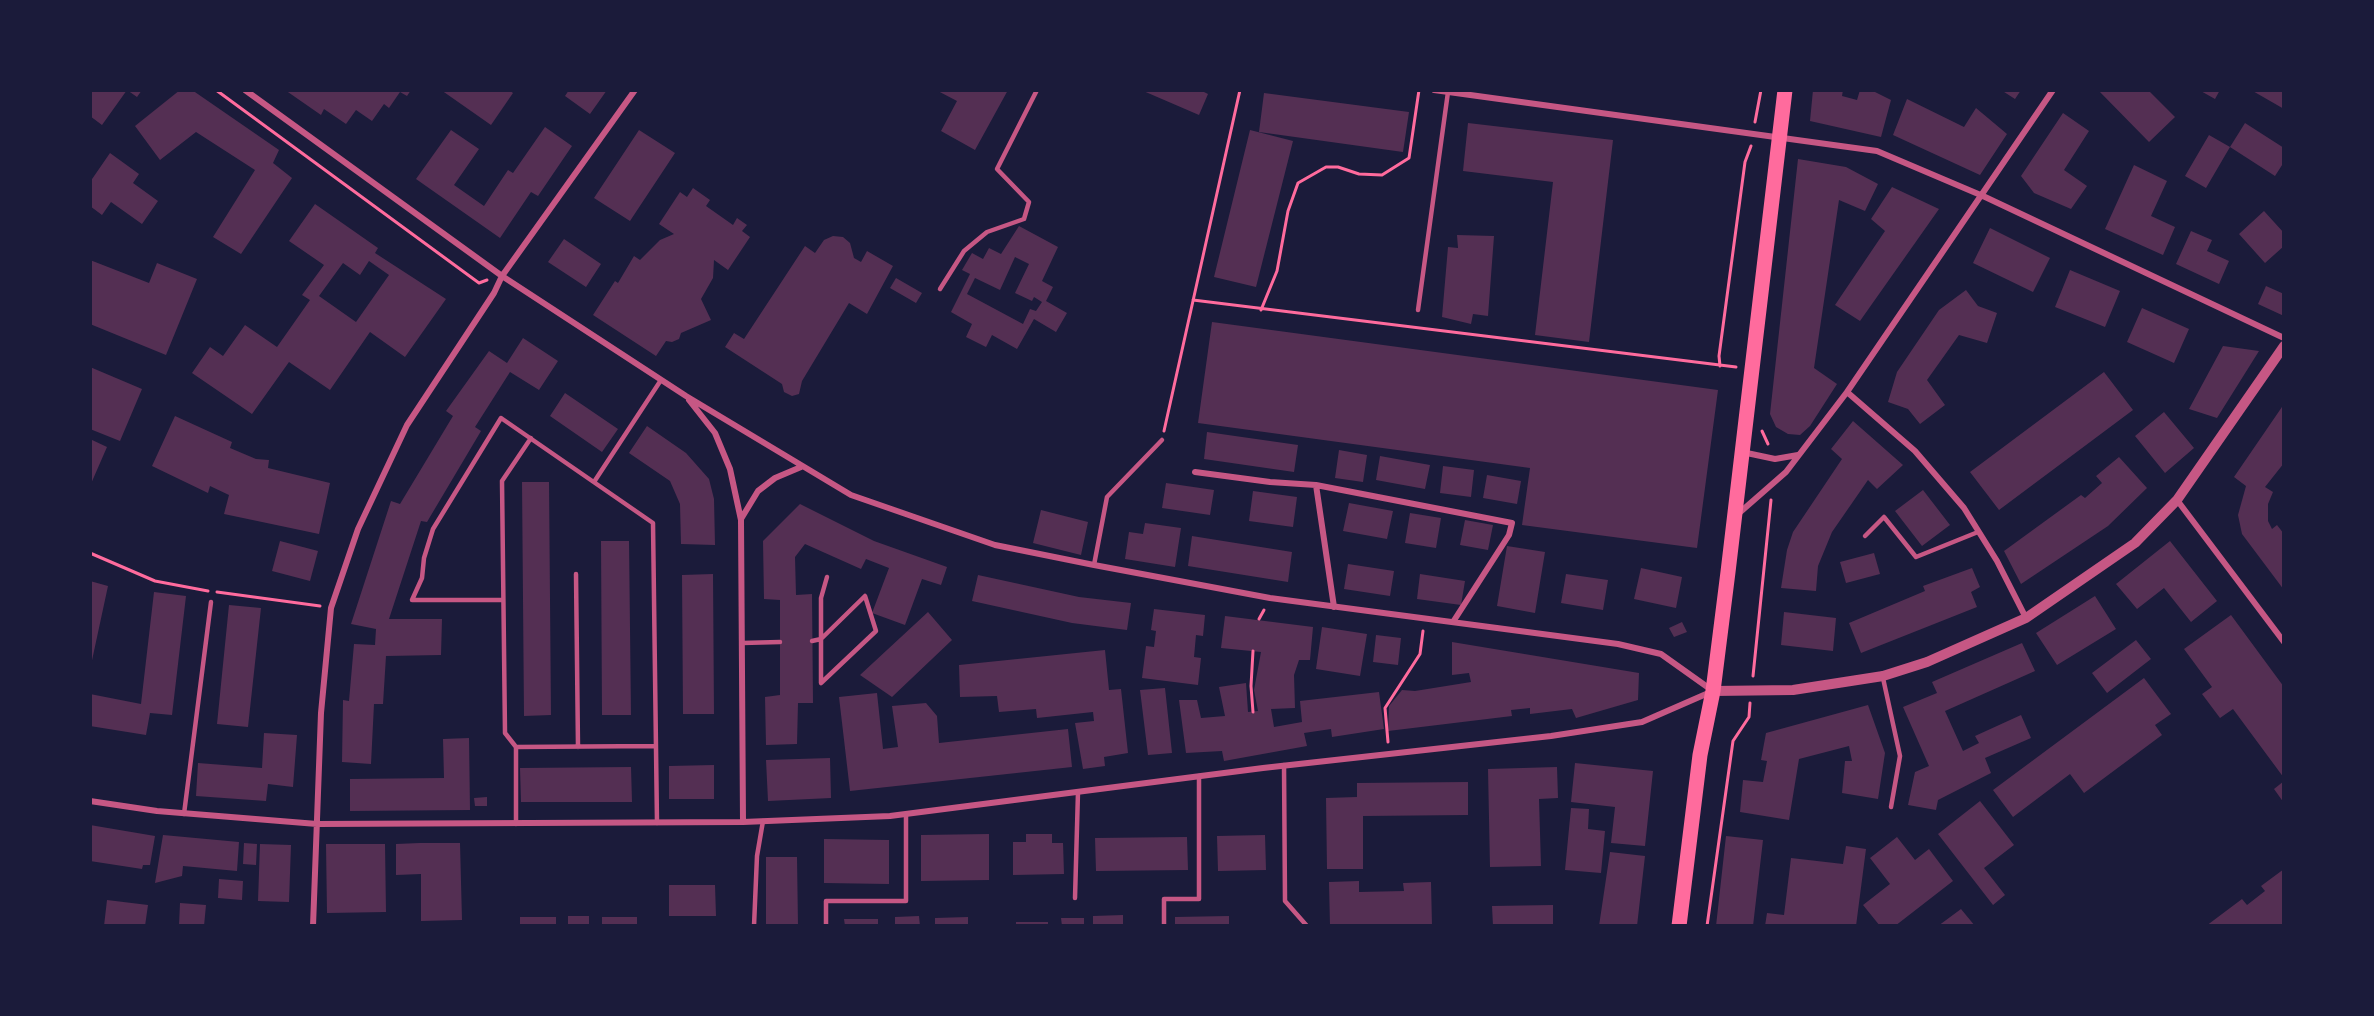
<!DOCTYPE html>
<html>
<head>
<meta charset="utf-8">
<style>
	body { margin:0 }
	#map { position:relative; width:2374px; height:1016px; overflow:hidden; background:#1b1b3a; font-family:"Sofia Sans Condensed",sans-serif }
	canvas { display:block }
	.frame { position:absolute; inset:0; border:92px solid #1b1b3a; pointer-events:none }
</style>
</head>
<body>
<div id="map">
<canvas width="2374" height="1016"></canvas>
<div class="frame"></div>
</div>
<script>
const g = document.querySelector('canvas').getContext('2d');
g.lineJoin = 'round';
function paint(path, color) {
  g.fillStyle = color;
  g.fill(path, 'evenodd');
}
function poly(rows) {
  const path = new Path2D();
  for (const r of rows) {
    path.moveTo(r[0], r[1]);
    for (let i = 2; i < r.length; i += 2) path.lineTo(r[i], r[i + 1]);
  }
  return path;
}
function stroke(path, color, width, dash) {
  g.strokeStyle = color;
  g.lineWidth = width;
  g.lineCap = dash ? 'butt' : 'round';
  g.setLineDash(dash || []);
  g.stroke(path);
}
const building = poly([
	[90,90,142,90,137,97,127,90,102,125,90,116],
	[180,90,192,90,279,150,273,163,292,178,241,254,213,237,255,170,196,132,160,160,135,126],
	[285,90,411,90,407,96,400,92,389,108,384,104,372,121,356,110,346,124,324,109,321,115],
	[441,90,509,90,513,93,491,125],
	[569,90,607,90,590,114,565,96],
	[936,90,1008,90,975,150,941,131,957,101],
	[1141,90,1200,90,1208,94,1199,115],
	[1813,90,1843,90,1842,96,1857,100,1860,90,1871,90,1891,100,1881,137,1810,121],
	[2001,90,2021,90,2015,99],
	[2098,90,2148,90,2175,117,2149,142],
	[2199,90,2220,90,2215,99],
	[2251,90,2284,90,2284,109],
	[1264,93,1409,112,1403,152,1259,132],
	[1907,99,1964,127,1976,108,2007,134,1980,175,1893,135],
	[2063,113,2089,131,2064,170,2087,186,2071,209,2034,193,2021,176],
	[1468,123,1613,140,1589,342,1535,335,1553,182,1463,171],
	[2245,123,2284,148,2284,162,2275,176,2230,147],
	[545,127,572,146,538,196,531,192,500,238,416,179,451,130,479,149,454,185,484,206,508,170,513,173],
	[639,130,675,153,630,221,594,198],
	[1250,130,1293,141,1256,287,1214,277],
	[2209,135,2230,147,2206,188,2185,176],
	[110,153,139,174,133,183,158,201,142,224,111,202,102,215,90,206,90,182],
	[1798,159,1846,167,1878,184,1865,211,1839,200,1814,368,1837,384,1810,426,1800,435,1788,434,1776,427,1770,414],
	[2134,165,2167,181,2151,216,2175,227,2163,255,2105,229],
	[1892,187,1939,209,1860,321,1835,305,1885,231,1871,219],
	[693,188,710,200,706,206,733,225,737,218,747,225,742,231,750,237,728,270,714,260,713,278,701,299,711,320,681,333,679,339,672,342,666,341,656,356,593,315,615,281,618,283,634,256,640,260,660,240,674,234,659,224,680,192,687,197],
	[315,204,378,248,375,253,446,299,405,357,370,332,330,390,289,362,252,414,192,373,210,347,223,356,245,325,277,347,310,300,302,295,324,265,289,241],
	[369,261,389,275,356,322,319,296,343,263,360,275],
	[2264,211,2284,233,2284,246,2265,263,2239,234],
	[1019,226,1058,247,1042,281,1053,287,1046,301,1067,313,1056,332,1034,319,1017,349,992,335,986,347,966,337,972,324,951,312,970,274,962,270,972,253,983,259,989,248,1001,254],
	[1015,257,1029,264,1015,293,1032,301,1034,297,1042,302,1036,311,1030,309,1023,324,967,294,975,278,1000,290],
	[1990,228,2050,258,2033,292,1973,263],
	[2191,231,2212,240,2207,251,2229,261,2219,284,2176,264],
	[1457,235,1494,236,1488,316,1473,314,1471,324,1442,317,1448,247,1458,248],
	[833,236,843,237,850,243,854,258,861,262,867,251,893,266,867,314,849,303,802,381,799,394,792,396,784,392,782,384,725,347,734,333,744,339,805,246,815,253,824,240],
	[564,239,601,264,586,287,548,262],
	[90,260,149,283,157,263,197,279,166,355,90,324],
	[2070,270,2120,291,2105,327,2055,307],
	[896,278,922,293,916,303,890,288],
	[2266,286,2284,294,2284,316,2258,304],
	[1966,290,1978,306,1997,313,1987,343,1959,335,1927,380,1945,405,1920,424,1908,409,1888,402,1897,372,1939,310],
	[2142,308,2189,329,2174,363,2127,342],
	[1212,322,1718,390,1697,548,1522,525,1530,468,1198,423],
	[523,338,558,361,539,390,510,372,475,427,481,431,427,522,421,521,389,619,442,619,441,655,386,656,383,704,374,704,371,764,342,762,343,700,349,701,354,644,375,645,376,629,351,624,391,501,400,504,453,416,446,411,489,351,507,363],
	[2223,346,2259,351,2217,418,2189,409],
	[90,367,142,389,120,441,90,429],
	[2104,372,2133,410,1999,510,1970,472],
	[565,393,618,429,602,452,550,416],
	[2284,404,2284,463,2265,487,2273,492,2268,504,2268,521,2272,529,2277,525,2284,534,2284,590,2242,534,2238,515,2246,486,2234,477],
	[2164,412,2194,448,2165,473,2135,436],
	[175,416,232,442,230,448,256,459,269,460,268,468,330,483,319,534,224,514,229,495,210,486,208,493,152,466],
	[1853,421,1903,465,1877,489,1868,480,1832,532,1818,566,1816,591,1781,588,1787,550,1793,532,1842,459,1831,449],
	[647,426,686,453,709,479,714,499,715,545,681,544,680,504,670,481,629,453],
	[1207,432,1298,445,1294,472,1204,459],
	[90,439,107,447,90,486],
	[1339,450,1367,455,1363,482,1335,478],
	[1380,456,1430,465,1425,489,1376,480],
	[2119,457,2147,488,2108,526,2021,584,2004,551,2081,495,2085,498,2102,483,2096,476],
	[1443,466,1474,470,1471,497,1440,493],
	[1487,475,1521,481,1517,504,1483,498],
	[522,482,549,482,551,715,524,716],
	[1166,483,1214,490,1210,515,1162,508],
	[1923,490,1950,525,1922,546,1895,511],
	[1253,491,1297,497,1293,527,1249,521],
	[1349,503,1393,511,1387,539,1343,531],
	[800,504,874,541,947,567,941,585,922,579,905,625,872,613,889,568,866,559,861,569,805,544,795,557,796,595,812,594,813,703,798,703,797,744,766,745,765,697,780,695,780,600,764,599,763,541],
	[1041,510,1088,522,1081,555,1033,543],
	[1410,513,1441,518,1436,548,1405,543],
	[1465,520,1493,525,1488,550,1460,545],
	[1145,523,1181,528,1175,567,1125,559,1129,532,1143,534],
	[1192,536,1292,552,1288,582,1188,566],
	[280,541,318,551,310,581,272,571],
	[601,541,629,541,631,715,602,715],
	[2170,541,2217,601,2191,622,2164,588,2137,609,2116,584],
	[1507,546,1545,552,1535,613,1497,606],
	[1874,553,1880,574,1846,583,1840,562],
	[1348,564,1394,571,1390,596,1344,589],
	[1641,568,1682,577,1676,608,1634,599],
	[1972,568,1980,587,1971,592,1977,607,1861,653,1849,623,1925,591,1923,586],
	[713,574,714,714,683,714,682,575],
	[1420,574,1465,581,1461,605,1417,599],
	[1566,574,1608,580,1603,610,1561,603],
	[978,575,1079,597,1131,603,1127,630,1072,623,972,601],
	[90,581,108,586,91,665,90,665],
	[154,592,186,596,172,715,150,713,146,735,90,726,90,694,141,704],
	[2095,596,2116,629,2057,665,2036,633],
	[229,605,261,608,248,727,217,724],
	[1154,609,1205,615,1203,636,1196,635,1194,657,1201,658,1198,685,1142,678,1146,646,1154,647,1156,631,1151,630],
	[928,612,952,640,892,697,860,675],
	[1784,612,1836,618,1833,651,1781,645],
	[2231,615,2284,687,2284,778,2233,709,2220,718,2202,694,2212,687,2184,649],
	[1225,616,1313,627,1310,660,1299,660,1294,675,1295,708,1271,709,1274,727,1302,722,1300,701,1379,692,1384,729,1332,737,1331,729,1304,733,1307,746,1224,761,1222,751,1186,753,1179,700,1197,700,1201,718,1225,716,1219,687,1246,683,1248,712,1258,711,1254,690,1261,652,1221,648],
	[1682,622,1687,632,1674,637,1669,628],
	[1322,627,1367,634,1360,676,1316,669],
	[1376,635,1401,638,1398,665,1373,662],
	[2136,640,2151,659,2107,693,2092,673],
	[1452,642,1639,673,1638,700,1576,718,1572,709,1530,714,1530,708,1511,710,1512,716,1388,731,1389,706,1402,690,1415,691,1471,682,1469,673,1452,675],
	[2022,643,2035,671,1945,711,1963,751,1979,743,1975,736,2021,715,2031,738,1985,758,1991,773,1938,800,1936,810,1908,805,1915,772,1929,766,1903,707,1937,693,1932,682],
	[1105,650,1109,690,1121,689,1128,753,1104,757,1105,766,1083,769,1075,723,1094,721,1093,712,1037,718,1036,709,999,712,997,696,960,697,959,665],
	[2144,678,2171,714,2155,725,2162,735,2084,793,2070,774,2013,817,1993,790],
	[1165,688,1172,753,1148,755,1140,690],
	[877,693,883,749,898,747,892,706,926,703,937,716,939,743,1068,729,1072,767,850,791,839,697],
	[1868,705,1885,753,1878,799,1842,793,1845,761,1852,761,1849,746,1799,759,1789,820,1740,812,1743,780,1763,782,1767,761,1761,760,1766,733],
	[264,733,297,735,293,787,268,784,266,801,196,796,198,763,262,768],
	[469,738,470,810,350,811,350,779,444,778,443,739],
	[830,758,831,798,768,801,766,760],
	[1575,763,1653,771,1645,846,1611,843,1615,807,1571,802],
	[714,765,714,799,669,799,669,766],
	[631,767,632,802,521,802,520,768],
	[1557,767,1558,798,1539,799,1541,866,1490,867,1488,769],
	[2284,781,2284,803,2274,789],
	[1468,782,1468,815,1363,816,1363,869,1327,869,1326,798,1357,797,1357,783],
	[487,797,487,806,475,806,474,798],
	[1980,801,2014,845,1984,868,2005,895,1993,905,1938,834],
	[1571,808,1589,809,1588,829,1605,831,1601,873,1565,870],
	[90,825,155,836,150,865,143,865,142,869,90,861],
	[989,834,989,880,921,881,921,835],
	[1026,834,1052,834,1052,843,1063,843,1064,874,1013,875,1013,842,1026,842],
	[163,835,239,842,237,871,183,866,182,876,155,883],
	[1265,835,1266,870,1218,871,1217,836],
	[1726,836,1763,840,1753,926,1716,926],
	[1187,837,1188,870,1096,871,1095,838],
	[1897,837,1915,860,1929,849,1953,881,1895,926,1880,926,1863,905,1890,884,1870,858],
	[824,839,889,840,889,884,824,883],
	[244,843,257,844,256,865,243,864],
	[420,843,460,843,462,920,421,921,421,874,396,875,396,844],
	[260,844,291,845,289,902,258,901],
	[326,844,385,844,386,912,327,913],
	[1846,846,1866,849,1856,926,1765,926,1767,913,1784,915,1791,858,1843,864],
	[1610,852,1645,856,1637,926,1599,926],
	[766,857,797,857,798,926,766,926],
	[2284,869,2284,926,2206,926,2242,899,2247,905,2265,891,2261,886],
	[219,879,243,881,242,900,218,898],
	[1359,881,1359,892,1404,891,1403,883,1431,882,1432,926,1330,926,1329,882],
	[669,885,715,885,716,916,669,916],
	[107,900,148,905,145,926,104,926],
	[180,903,206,905,204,926,179,926],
	[1553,905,1553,926,1493,926,1492,906],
	[1961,909,1975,926,1938,926],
	[1123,915,1123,926,1093,926,1093,916],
	[568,916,589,916,589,926,568,926],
	[919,916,920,926,895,926,895,917],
	[1229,916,1229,926,1175,926,1175,917],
	[520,917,556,917,556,926,520,926],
	[602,917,637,917,637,926,602,926],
	[968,917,968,926,935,926,935,918],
	[1061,918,1084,918,1084,926,1062,926],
	[844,919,878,919,878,926,845,926],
	[1016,922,1048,922,1048,926,1016,926]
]);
const path = poly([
	[216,90,479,283,487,280],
	[1755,122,1761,90],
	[1193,300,1736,367],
	[1261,310,1277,271,1288,211,1298,183,1326,167,1338,167,1359,174,1382,175,1409,158,1419,90],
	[1720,366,1719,356,1745,162,1751,146],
	[1164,431,1240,90],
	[1762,431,1768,444],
	[90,553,155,581,208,591],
	[217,592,320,606],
	[1259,619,1264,610],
	[1253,651,1251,686,1253,712],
	[1753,676,1771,500],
	[1388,742,1385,708,1420,654,1423,631],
	[1707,926,1733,741,1749,717,1750,703]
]);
const service = poly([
	[940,289,964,251,987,232,1024,219,1029,202,997,169,1037,90],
	[1418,310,1448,92],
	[594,482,661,380],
	[1865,536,1884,517,1916,557,1978,532],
	[1094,565,1107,497,1162,440],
	[576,574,578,747],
	[503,600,412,600,422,578,424,558,433,529,501,418,653,523,657,823],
	[812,641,821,639,865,596,876,631,821,683],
	[742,643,780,642],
	[1883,678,1900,756,1891,807],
	[821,683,821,598,827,577],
	[516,747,656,746],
	[1284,765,1285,901,1307,926],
	[184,814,211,602],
	[516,824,516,747,505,733,502,481,531,438],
	[1075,898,1078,792],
	[754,926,757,856,763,821],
	[826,926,826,901,906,901,906,814],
	[1164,926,1164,899,1199,899,1199,776]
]);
const minor = poly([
	[1434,90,1877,151,1983,196,2284,338],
	[1847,392,1915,451,1964,508,1997,561,2026,618],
	[689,400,715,433,730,469,741,520,743,822],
	[1742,452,1775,459,1798,455],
	[1195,472,1270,482,1316,485,1512,523,1509,535,1453,622],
	[1316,485,1334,607],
	[2177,500,2284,642],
	[1738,514,1786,472,1847,392,2053,90],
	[741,519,758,491,775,478,801,467],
	[90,801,157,811,317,824,743,822,890,816,1263,768,1551,736,1642,722,1713,691,1661,654,1618,644,1270,598,1094,565,995,545,851,495,686,396,502,276,245,90],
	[313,926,321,713,331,608,358,529,407,425,494,293,502,276,635,90]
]);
const tertiary = poly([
	[1713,691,1793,690,1883,676,1927,662,2026,618,2135,543,2177,500,2284,346]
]);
const primary = poly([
	[1679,926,1700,755,1713,691,1728,572,1785,90]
]);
paint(building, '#542f53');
stroke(path, '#ff6b9d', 3);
stroke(service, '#c65784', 4.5);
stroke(minor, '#c65784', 6);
stroke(tertiary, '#c65784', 10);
stroke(primary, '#ff6b9d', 15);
</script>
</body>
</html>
